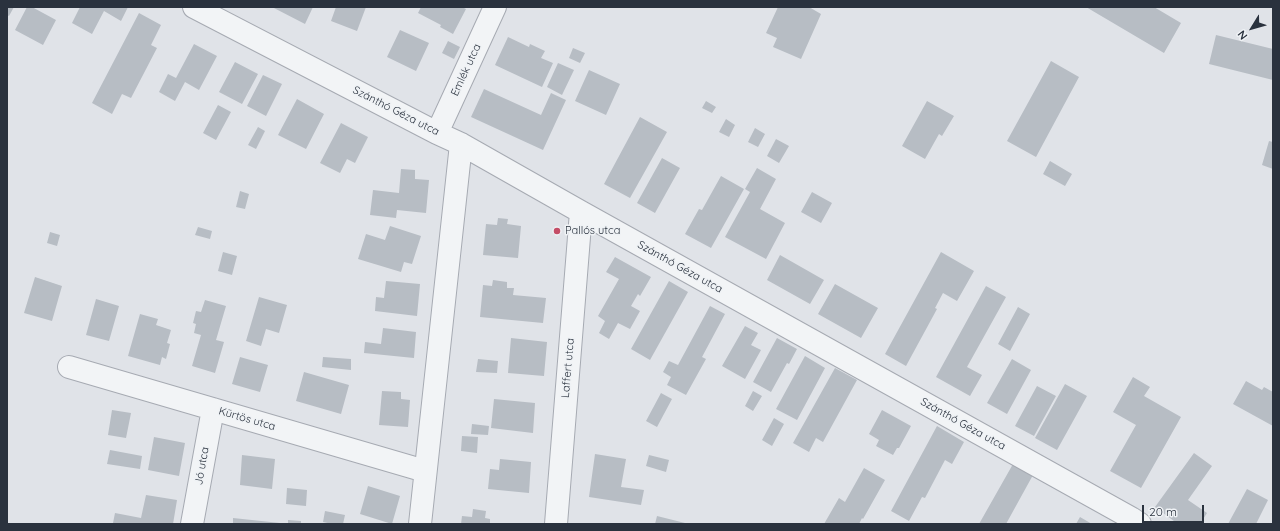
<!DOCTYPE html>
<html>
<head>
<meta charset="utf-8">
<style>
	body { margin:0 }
	#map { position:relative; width:1280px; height:531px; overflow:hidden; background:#e0e3e8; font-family:Quicksand,sans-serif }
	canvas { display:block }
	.frame { position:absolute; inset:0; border:8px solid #2a323e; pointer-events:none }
	.north { position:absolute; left:1232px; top:8px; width:40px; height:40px; -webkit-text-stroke:3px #eff2f5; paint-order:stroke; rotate:233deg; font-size:11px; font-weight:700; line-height:16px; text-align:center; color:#2a323e }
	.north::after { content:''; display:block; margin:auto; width:14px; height:18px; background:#2a323e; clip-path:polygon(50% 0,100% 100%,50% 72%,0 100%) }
	.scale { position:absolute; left:1142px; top:505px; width:62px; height:18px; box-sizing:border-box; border:2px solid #2a323e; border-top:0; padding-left:5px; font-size:12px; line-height:14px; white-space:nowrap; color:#2a323e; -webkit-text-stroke:3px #eff2f5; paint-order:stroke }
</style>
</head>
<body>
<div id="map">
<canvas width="1280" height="531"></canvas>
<div class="frame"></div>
<div class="north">N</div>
<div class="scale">20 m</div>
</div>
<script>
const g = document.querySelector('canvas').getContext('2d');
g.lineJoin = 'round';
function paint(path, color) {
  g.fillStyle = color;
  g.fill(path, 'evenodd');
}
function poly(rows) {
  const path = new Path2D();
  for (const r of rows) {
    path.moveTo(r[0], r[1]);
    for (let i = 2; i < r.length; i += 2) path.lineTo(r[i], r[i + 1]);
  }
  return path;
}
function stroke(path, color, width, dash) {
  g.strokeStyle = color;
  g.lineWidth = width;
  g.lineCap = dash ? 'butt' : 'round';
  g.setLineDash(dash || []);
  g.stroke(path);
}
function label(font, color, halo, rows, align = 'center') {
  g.font = font + ' Quicksand,sans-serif';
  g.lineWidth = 3;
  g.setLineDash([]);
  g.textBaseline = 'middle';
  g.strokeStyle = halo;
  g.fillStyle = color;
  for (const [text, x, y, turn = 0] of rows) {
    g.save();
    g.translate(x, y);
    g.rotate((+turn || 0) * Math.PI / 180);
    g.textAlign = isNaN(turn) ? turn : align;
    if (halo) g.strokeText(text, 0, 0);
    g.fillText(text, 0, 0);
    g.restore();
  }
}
const building = poly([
	[7,7,14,7,9,16,7,15],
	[27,7,32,7,56,20,43,45,15,30],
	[80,7,128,7,121,21,104,11,92,34,72,23],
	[272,7,313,7,305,24],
	[336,7,366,7,357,31,331,21],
	[421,7,462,7,466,9,453,34,440,27,441,25,418,13],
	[778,7,809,7,821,14,801,59,773,47,777,38,766,33],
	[1086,7,1154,7,1181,23,1164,53],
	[139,13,161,25,151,45,157,48,131,98,122,94,112,114,92,103],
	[400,30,429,43,416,71,387,57],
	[1216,35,1273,49,1273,80,1209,64],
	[508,37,529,47,530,44,545,51,541,58,553,63,542,87,495,65],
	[448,41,460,47,454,59,442,53],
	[194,44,217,56,199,90,185,82,175,101,159,92,168,74,176,78],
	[573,48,585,53,580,63,569,58],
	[1051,61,1079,77,1036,157,1007,141],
	[235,62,258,74,242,104,219,92],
	[558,63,574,70,562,95,547,87],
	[589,70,620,84,606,115,575,101],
	[263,75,282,84,266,116,247,106],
	[484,89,541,115,551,93,566,100,543,150,471,117],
	[297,99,324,114,306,149,278,135],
	[706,101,716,107,712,113,702,108],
	[927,101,954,116,942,136,939,134,925,159,902,146],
	[218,105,231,112,216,140,203,133],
	[640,117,667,132,630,198,604,184],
	[726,119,735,125,729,137,719,132],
	[341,123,368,137,355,163,347,159,340,173,320,163],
	[258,127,265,131,256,149,248,145],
	[755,128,765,134,758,147,748,142],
	[776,139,789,146,779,163,767,156],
	[1269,141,1273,142,1273,169,1262,165],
	[662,158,680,168,655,213,637,203],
	[1050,161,1072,174,1065,186,1043,174],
	[757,168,776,179,760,209,785,223,766,259,725,237,750,192,745,189],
	[401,169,415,170,415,179,429,180,426,213,397,210,396,218,370,215,373,190,399,193],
	[721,176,744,189,711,248,685,234,699,209,702,210],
	[240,191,249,194,245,209,236,207],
	[812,192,832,203,821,223,801,212],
	[498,218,508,219,507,224,521,226,518,258,483,255,486,224,497,225],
	[390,226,421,236,412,264,404,262,401,272,358,259,366,234,385,240],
	[198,227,212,231,210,239,195,235],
	[50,232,60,235,57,246,47,243],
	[223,252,237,256,232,275,218,271],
	[941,252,974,271,957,301,943,293,935,308,937,309,906,366,885,354],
	[780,255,824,280,810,304,767,280],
	[615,257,651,277,640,296,638,294,631,306,640,311,630,329,618,323,609,339,599,333,605,321,598,316,619,279,606,272],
	[35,277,62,286,52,321,24,313],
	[493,280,507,282,507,288,514,288,513,295,546,298,543,323,480,317,483,285,492,286],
	[386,281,420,284,417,316,375,311,376,297,384,298],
	[669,281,688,292,650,360,631,349],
	[835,284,878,308,861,338,818,314],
	[986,286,1006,297,967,367,982,375,970,396,936,377],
	[259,297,287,305,279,333,266,329,261,346,246,341],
	[96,299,119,306,109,341,86,335],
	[205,300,226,306,216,340,224,342,215,373,192,366,201,335,194,333,196,324,193,323,196,311,201,312],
	[710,306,725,314,702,357,706,359,686,395,667,385,671,377,663,372,669,361,678,365],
	[1018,307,1030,314,1010,351,998,344],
	[140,314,158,319,156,325,171,330,167,343,170,344,166,359,162,357,160,365,128,356],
	[745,326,758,333,751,345,761,350,745,379,722,366],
	[383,328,416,332,414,358,364,353,365,342,381,344],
	[511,338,547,342,544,376,508,373],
	[777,338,797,349,789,364,787,363,771,392,753,382],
	[805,356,825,368,797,420,776,409],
	[240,357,268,365,260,392,232,384],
	[323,357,351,359,351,370,322,367],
	[478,359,498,361,497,373,476,372],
	[1012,359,1031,370,1007,414,987,403],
	[835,368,857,380,823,442,816,438,809,452,793,443],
	[304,372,349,385,341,414,296,401],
	[1133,377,1150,387,1144,396,1181,417,1141,488,1110,471,1136,425,1113,412],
	[1246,381,1262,390,1264,387,1273,392,1273,426,1233,404],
	[1065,384,1087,396,1057,450,1035,438],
	[1037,386,1056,396,1034,436,1015,426],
	[382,391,401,392,401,399,410,400,408,427,379,425],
	[753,391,762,396,753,411,745,406],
	[661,393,672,399,657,427,646,421],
	[494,399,535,403,533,433,491,428],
	[112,410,131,413,126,438,108,435],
	[882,410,911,426,899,448,897,448,893,455,876,446,879,440,869,434],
	[774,418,784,424,772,446,762,440],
	[472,424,489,426,488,435,471,434],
	[937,426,964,442,952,464,945,460,925,498,922,497,909,521,891,511],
	[462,436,478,437,477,453,461,451],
	[154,437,185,443,179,476,148,470],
	[110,450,142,456,140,469,107,464],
	[1194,453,1212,466,1188,500,1207,513,1200,524,1178,524,1155,507],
	[595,454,626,459,621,487,644,490,641,505,589,497],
	[242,455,275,459,272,489,240,485],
	[649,455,669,460,666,472,646,466],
	[500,459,531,462,529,493,488,489,490,469,499,470],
	[1013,464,1033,475,1006,524,979,524],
	[864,468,885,480,863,519,862,518,859,524,824,524,839,498,845,502],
	[368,486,400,496,392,524,360,514],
	[287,488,307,490,306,506,286,504],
	[1247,489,1268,500,1256,524,1228,524],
	[146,495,177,500,173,524,113,523,115,513,141,518],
	[473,509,486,511,485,518,490,519,490,524,461,524,462,516,472,517],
	[325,511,345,515,343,524,332,524,323,522],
	[657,516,685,523,684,524,655,524],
	[1080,517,1092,524,1076,524],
	[233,518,280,523,280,524,233,524],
	[288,520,301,521,301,524,288,524]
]);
const street = poly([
	[194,7,437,133,461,144,581,212,1131,518,1140,524],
	[437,133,495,7],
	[69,367,425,471],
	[192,524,213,409],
	[420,524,461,144],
	[556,524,581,212]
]);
const markers = [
	[557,231,4,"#c44d66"]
];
const streetNames = [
	["Emlék utca",466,70,-65],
	["Szánthó Géza utca",396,111,27],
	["Szánthó Géza utca",680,267,29],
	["Laffert utca",568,368,-85],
	["Kürtös utca",247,419,16],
	["Szánthó Géza utca",963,424,29],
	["Jó utca",202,466,-80]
];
const poiNames = [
	["Pallós utca",565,231]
];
paint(building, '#b7bdc4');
stroke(street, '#a6aab2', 24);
stroke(street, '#f2f4f6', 22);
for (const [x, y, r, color] of markers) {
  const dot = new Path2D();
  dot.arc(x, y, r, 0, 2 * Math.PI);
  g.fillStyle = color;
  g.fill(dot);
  stroke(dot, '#eff2f5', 1.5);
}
label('11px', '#2a323e', '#eff2f5', streetNames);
label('11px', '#2a323e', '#eff2f5', poiNames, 'left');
</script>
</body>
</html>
